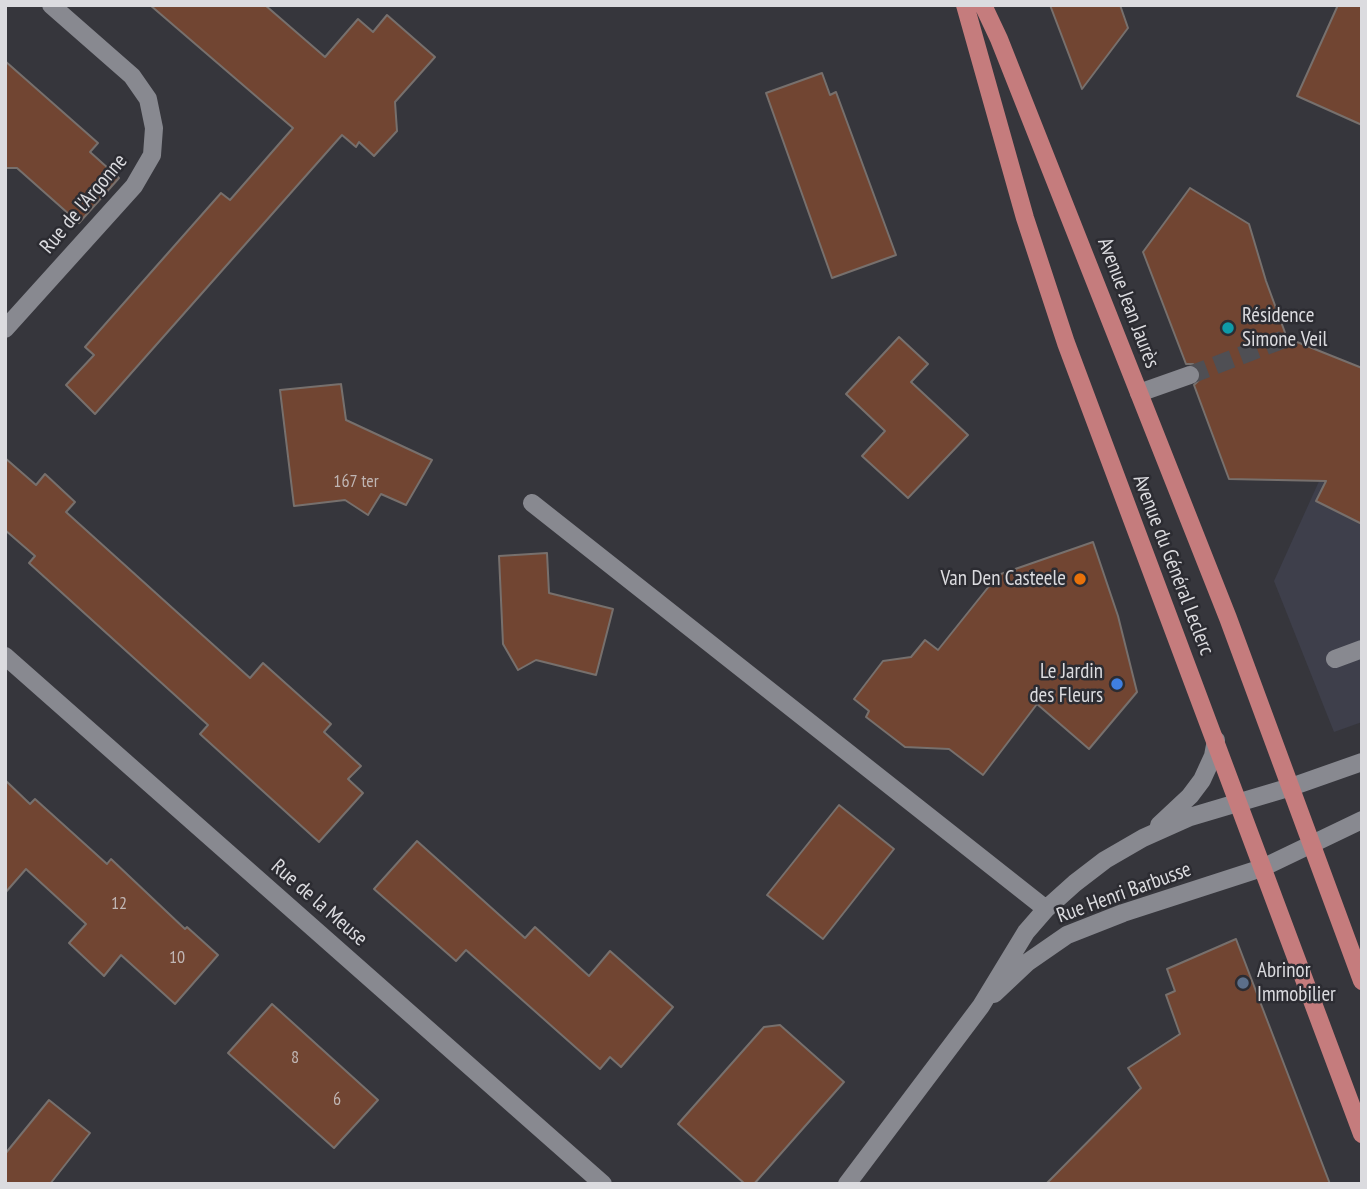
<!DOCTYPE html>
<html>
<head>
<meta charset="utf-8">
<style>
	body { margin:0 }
	#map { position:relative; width:1367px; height:1189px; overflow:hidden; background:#36363c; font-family:"PT Sans Narrow",sans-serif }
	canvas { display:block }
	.frame { position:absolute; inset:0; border:7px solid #dbdbdf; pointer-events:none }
</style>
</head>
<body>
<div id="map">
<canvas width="1367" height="1189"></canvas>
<div class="frame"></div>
</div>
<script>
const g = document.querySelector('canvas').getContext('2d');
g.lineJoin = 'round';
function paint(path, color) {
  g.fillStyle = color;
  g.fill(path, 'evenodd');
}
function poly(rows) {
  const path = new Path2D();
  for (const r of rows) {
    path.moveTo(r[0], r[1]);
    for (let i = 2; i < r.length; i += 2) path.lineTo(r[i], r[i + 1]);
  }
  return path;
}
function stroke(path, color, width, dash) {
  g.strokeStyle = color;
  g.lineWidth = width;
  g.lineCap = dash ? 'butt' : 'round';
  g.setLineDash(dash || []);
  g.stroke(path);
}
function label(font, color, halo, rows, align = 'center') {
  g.font = font + ' "PT Sans Narrow",sans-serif';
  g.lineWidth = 5;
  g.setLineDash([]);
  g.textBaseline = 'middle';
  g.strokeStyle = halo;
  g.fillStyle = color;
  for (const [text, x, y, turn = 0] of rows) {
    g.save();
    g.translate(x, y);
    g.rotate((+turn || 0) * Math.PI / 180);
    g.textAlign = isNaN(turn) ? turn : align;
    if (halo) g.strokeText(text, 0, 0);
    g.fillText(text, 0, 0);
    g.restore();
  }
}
const built = poly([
	[1362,386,1362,722,1334,732,1274,581]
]);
const building = poly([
	[150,5,265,5,325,57,358,19,373,32,387,15,435,57,395,102,397,131,374,156,359,142,356,147,342,135,95,414,66,385,94,355,85,347,221,193,230,200,293,128,150,5],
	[1050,5,1120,5,1128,28,1082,89,1050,5],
	[1338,5,1362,5,1362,125,1297,96,1338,5],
	[5,61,98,143,90,152,119,178,79,223,17,168,5,168,5,61],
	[822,73,830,95,836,92,896,255,832,278,766,93,822,73],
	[1190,188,1249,224,1266,281,1287,338,1362,368,1362,524,1316,501,1326,481,1229,479,1194,385,1201,378,1200,371,1193,364,1186,364,1143,252,1190,188],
	[899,337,928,364,911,382,968,435,908,498,862,456,885,431,846,394,899,337],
	[341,384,346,420,432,460,406,505,381,494,368,515,345,500,294,506,280,390,341,384],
	[5,458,36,485,45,474,75,502,66,512,250,678,263,663,331,724,324,732,361,766,348,779,363,793,319,842,200,734,208,725,29,563,35,556,5,530,5,458],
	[1093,542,1118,616,1137,692,1089,749,1037,704,983,775,949,749,905,747,866,717,869,711,854,699,883,661,911,657,925,640,938,650,998,575,1093,542],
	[547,553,549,593,613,609,596,675,536,660,518,670,503,644,499,556,547,553],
	[5,780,30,804,35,799,107,864,111,859,185,929,187,927,218,955,175,1004,121,955,104,976,69,943,86,924,26,869,5,893,5,780],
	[839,805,894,849,823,939,767,895,839,805],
	[417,841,525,938,535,927,589,976,610,951,673,1007,621,1067,610,1057,600,1069,466,950,456,961,374,889,417,841],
	[1236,939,1330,1184,1046,1184,1141,1088,1128,1068,1180,1034,1166,995,1175,991,1167,969,1236,939],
	[272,1004,378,1100,334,1148,228,1053,272,1004],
	[780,1025,844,1082,754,1184,745,1184,678,1124,764,1027,780,1025],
	[49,1100,90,1133,50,1184,5,1184,5,1154,49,1100]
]);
const minorTunnel = poly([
	[1190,375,1287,338]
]);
const minor = poly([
	[5,329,134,186,152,155,154,128,148,99,132,76,51,5],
	[1139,393,1190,375],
	[532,503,1046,909],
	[5,656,603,1184],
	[1335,659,1362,649],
	[1159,825,1190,796,1202,780,1213,756,1216,740],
	[994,994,1028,962,1067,935,1123,913,1262,868,1362,820],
	[847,1184,981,1006,1026,932,1046,909,1075,883,1105,860,1143,838,1190,817,1291,787,1362,762]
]);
const major = poly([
	[965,5,1025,218,1066,343,1362,1134],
	[983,5,999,39,1228,618,1362,981]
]);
const markers = [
	[1228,328,7,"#0f9aa8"],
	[1080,579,7,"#e8710a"],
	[1117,684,7,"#3f7fe0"],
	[1243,983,7,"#5c6f8a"]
];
const numberNames = [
	["167 ter",356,482],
	["12",119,904],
	["10",177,958],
	["8",295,1058],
	["6",337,1100]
];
const streetNames = [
	["Rue de l'Argonne",84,204,-50],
	["Avenue Jean Jaurès",1128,303,69],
	["Avenue du Général Leclerc",1173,565,69],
	["Rue Henri Barbusse",1124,893,-20],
	["Rue de la Meuse",319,903,41]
];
const poiNames = [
	["Résidence",1242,316],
	["Simone Veil",1242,340],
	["Van Den Casteele",1066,579,"right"],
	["Le Jardin",1103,672,"right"],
	["des Fleurs",1103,696,"right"],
	["Abrinor",1257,971],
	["Immobilier",1257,995]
];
paint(built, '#3e3f4b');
paint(building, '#714532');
stroke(building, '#77706d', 2);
stroke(minorTunnel, '#4f4f54', 18, [18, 9]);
stroke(minor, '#888990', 18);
stroke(major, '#c57c7d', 18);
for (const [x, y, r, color] of markers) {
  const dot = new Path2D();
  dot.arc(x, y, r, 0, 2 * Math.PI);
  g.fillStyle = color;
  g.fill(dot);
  stroke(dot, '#2c2c32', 2.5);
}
label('18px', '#c0b6b4', null, numberNames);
label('21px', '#dbdbdf', '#2c2c32', streetNames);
label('21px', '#dbdbdf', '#2c2c32', poiNames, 'left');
</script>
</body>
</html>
